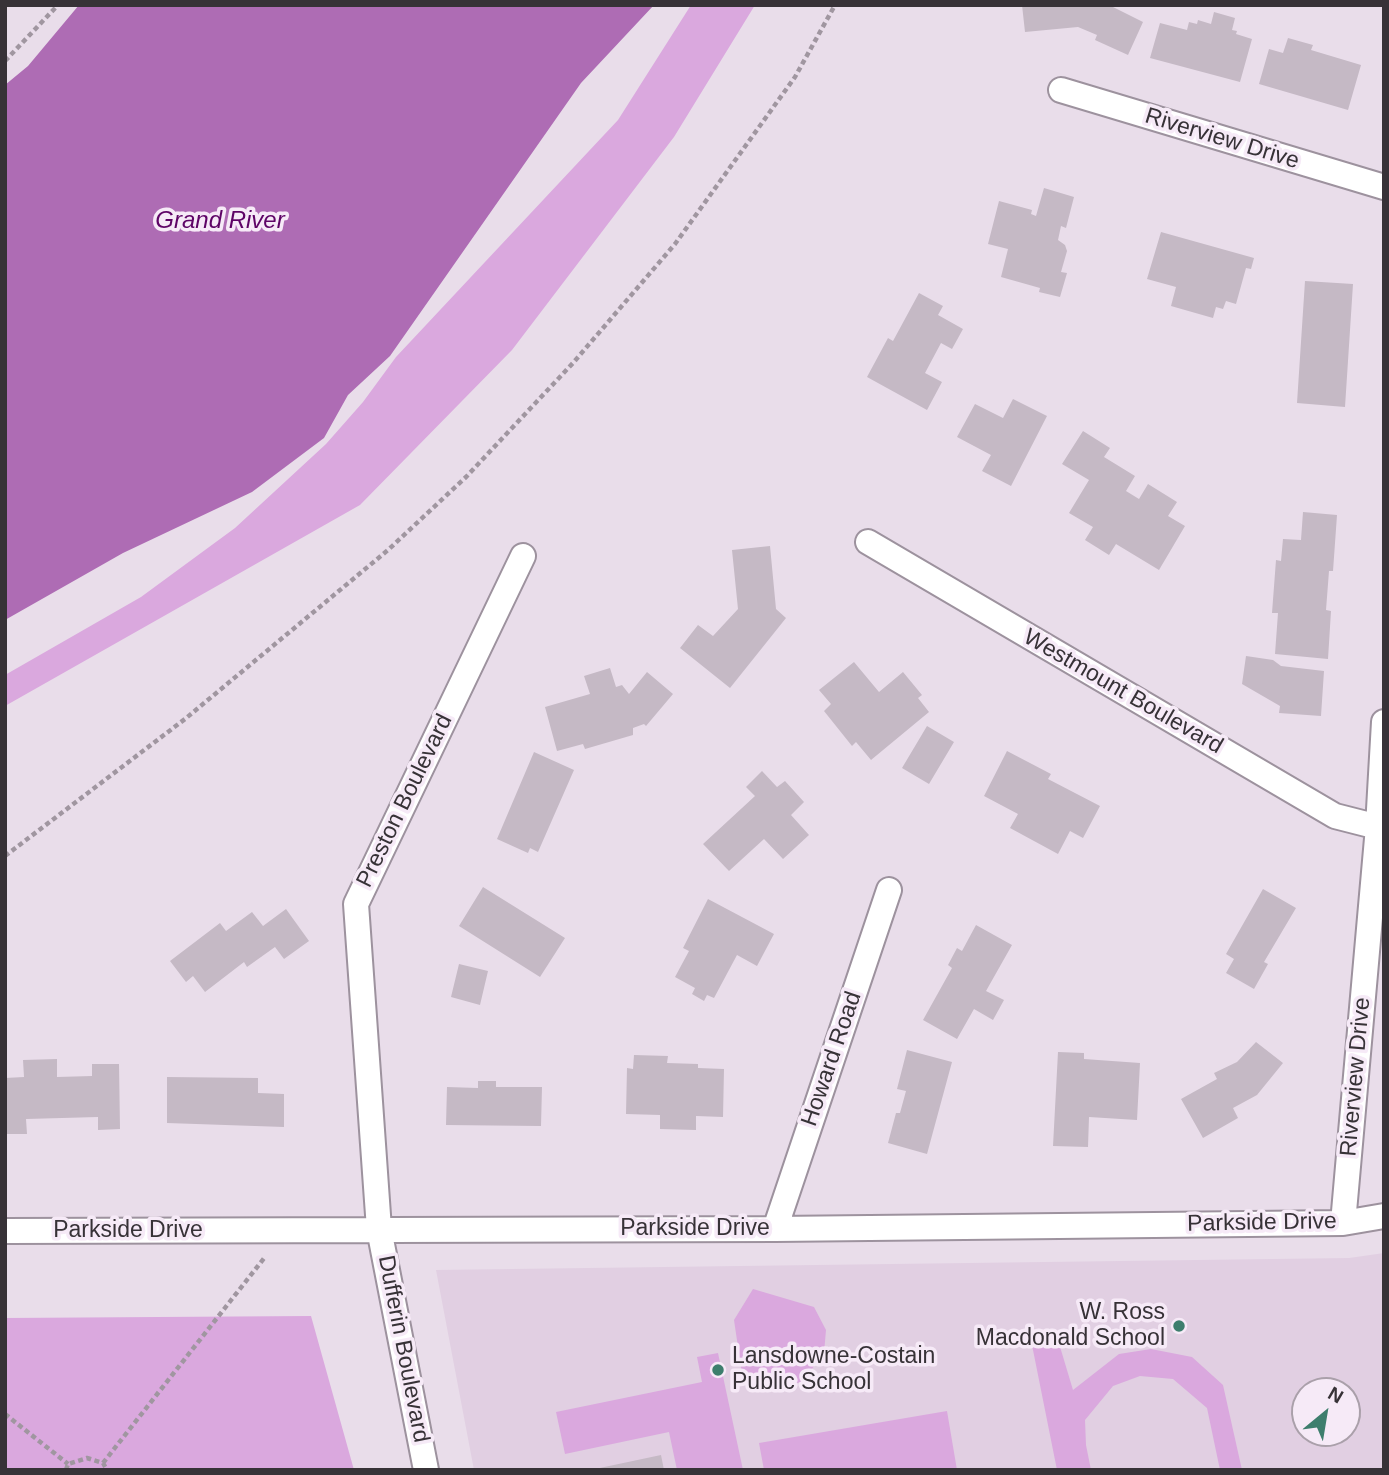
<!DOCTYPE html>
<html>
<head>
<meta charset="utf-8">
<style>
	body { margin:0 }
	#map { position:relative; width:1389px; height:1475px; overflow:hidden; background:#e9ddea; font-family:Helvetica,sans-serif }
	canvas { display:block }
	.frame { position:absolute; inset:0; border:7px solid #373237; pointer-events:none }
	.north { position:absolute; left:1291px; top:1377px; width:70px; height:70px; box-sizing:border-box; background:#f6eaf7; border:2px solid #aaa0aa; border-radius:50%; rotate:30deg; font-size:19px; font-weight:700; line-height:28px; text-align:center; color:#373237 }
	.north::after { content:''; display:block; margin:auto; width:24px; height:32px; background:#3d7e6d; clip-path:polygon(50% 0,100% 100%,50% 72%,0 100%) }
</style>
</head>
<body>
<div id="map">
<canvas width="1389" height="1475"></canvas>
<div class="frame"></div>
<div class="north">N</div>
</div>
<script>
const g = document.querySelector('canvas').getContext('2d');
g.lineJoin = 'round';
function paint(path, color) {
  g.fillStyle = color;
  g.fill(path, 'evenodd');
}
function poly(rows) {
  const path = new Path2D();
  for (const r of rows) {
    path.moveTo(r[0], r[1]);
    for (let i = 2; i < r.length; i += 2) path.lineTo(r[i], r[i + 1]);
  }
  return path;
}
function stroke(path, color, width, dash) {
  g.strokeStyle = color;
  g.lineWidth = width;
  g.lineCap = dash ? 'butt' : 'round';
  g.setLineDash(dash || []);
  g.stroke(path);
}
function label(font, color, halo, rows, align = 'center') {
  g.font = font + ' Helvetica,sans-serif';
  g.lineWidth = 7;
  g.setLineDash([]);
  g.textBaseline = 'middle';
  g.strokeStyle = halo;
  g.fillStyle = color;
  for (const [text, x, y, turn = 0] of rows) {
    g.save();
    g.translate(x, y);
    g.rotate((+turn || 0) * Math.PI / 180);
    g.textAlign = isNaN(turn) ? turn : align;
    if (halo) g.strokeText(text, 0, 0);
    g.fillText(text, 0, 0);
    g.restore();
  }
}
const built = poly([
	[1384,1253,1384,1470,474,1470,436,1270,1349,1258],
	[1305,1391,1347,1391,1347,1433,1305,1433]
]);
const green = poly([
	[691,5,755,5,674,137,512,350,360,505,5,706,5,675,141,597,235,528,326,444,363,402,396,357,618,120],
	[753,1289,814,1307,826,1330,824,1353,802,1382,768,1388,742,1374,734,1320],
	[311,1316,354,1470,5,1470,5,1318],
	[1058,1340,1073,1390,1119,1354,1151,1349,1192,1357,1223,1385,1242,1470,1220,1470,1207,1408,1173,1379,1140,1376,1113,1386,1085,1420,1086,1445,1091,1470,1057,1470,1032,1345],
	[718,1353,743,1470,677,1470,669,1432,565,1454,556,1412,702,1382,697,1357],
	[947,1411,957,1470,764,1470,759,1443]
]);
const water = poly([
	[79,5,654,5,581,83,390,356,348,395,324,438,252,492,123,553,5,620,5,85,28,66]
]);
const building = poly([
	[1022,5,1109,5,1143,22,1128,55,1095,40,1097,35,1078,27,1025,32],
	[1214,12,1235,18,1232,30,1237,31,1236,34,1252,39,1240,82,1150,58,1160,23,1187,30,1189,22,1197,24,1198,20,1211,24],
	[1288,38,1313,45,1311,50,1361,65,1348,110,1259,84,1269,49,1283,53],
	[1044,188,1074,197,1066,228,1061,226,1058,240,1065,245,1067,251,1061,272,1067,273,1060,297,1039,292,1040,288,1001,277,1008,249,988,244,999,201,1032,210,1031,214,1036,216],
	[1161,232,1254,258,1251,269,1246,268,1236,304,1226,301,1223,309,1216,307,1213,318,1171,306,1176,287,1147,279],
	[1305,281,1353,284,1345,407,1297,403],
	[919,293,943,306,938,315,963,329,952,349,941,343,925,373,942,382,927,410,867,377,888,338,893,341],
	[1013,399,1047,416,1011,486,982,471,991,455,957,437,975,404,1003,418],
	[1083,431,1110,448,1104,457,1135,476,1126,491,1139,499,1148,484,1177,502,1168,516,1185,526,1159,570,1116,544,1109,555,1085,540,1093,527,1069,513,1089,480,1062,464],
	[1303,512,1337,515,1333,571,1329,571,1326,610,1331,611,1328,659,1275,654,1278,613,1272,613,1276,560,1281,561,1283,539,1301,540],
	[770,546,776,609,786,618,730,688,680,648,698,625,713,636,738,609,732,550],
	[1246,656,1273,660,1281,666,1324,671,1321,716,1279,713,1280,706,1242,684],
	[854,662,879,692,903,672,922,695,918,698,929,712,871,760,856,742,852,746,824,711,831,704,819,690],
	[610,668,616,687,622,685,629,694,647,672,673,694,646,726,644,724,633,728,633,735,585,749,583,744,557,751,545,707,590,694,584,676],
	[927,726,954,742,929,784,902,768],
	[1007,751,1051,774,1048,779,1100,806,1083,838,1070,831,1058,854,1010,828,1018,814,984,796],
	[534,752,574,770,538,852,530,848,528,853,497,839],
	[762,771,777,787,785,781,804,802,791,815,809,835,783,859,764,839,729,871,703,844,755,796,746,787],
	[483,887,565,938,540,977,459,926],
	[1263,889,1296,908,1264,962,1268,964,1254,989,1226,973,1234,959,1226,954],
	[708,899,774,934,757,966,737,955,714,998,707,995,704,1001,692,994,695,988,675,977,689,951,683,948],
	[286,909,309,941,284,959,275,947,247,967,244,962,205,992,193,976,186,982,170,961,220,923,226,931,252,912,263,926],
	[976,925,1012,945,986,991,1004,1000,993,1020,974,1009,957,1039,923,1020,952,968,948,965,957,948,962,951],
	[459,964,488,971,480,1005,451,997],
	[1256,1042,1283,1063,1257,1095,1233,1108,1238,1118,1203,1138,1181,1099,1217,1079,1214,1073,1237,1062],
	[907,1050,952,1062,927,1154,888,1143,896,1113,900,1113,906,1091,897,1089],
	[1058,1052,1084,1053,1084,1059,1140,1063,1137,1120,1089,1117,1088,1147,1053,1146],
	[634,1055,668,1056,667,1063,698,1064,698,1068,724,1069,723,1117,696,1116,696,1130,660,1129,660,1115,626,1114,627,1068,633,1069],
	[57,1059,57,1077,92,1076,92,1064,119,1064,120,1129,98,1130,98,1117,26,1119,27,1134,5,1134,5,1078,24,1077,23,1060],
	[167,1077,258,1078,258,1093,284,1094,284,1127,167,1123],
	[478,1081,496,1081,496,1087,542,1087,541,1126,446,1125,447,1087,478,1088],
	[661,1455,664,1470,595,1470,595,1469]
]);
const path = poly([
	[5,61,58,5],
	[5,856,185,719,304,620,388,550,466,477,573,363,675,244,795,77,835,5],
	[5,1414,68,1464],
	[103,1463,265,1257],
	[66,1470,68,1464,87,1458,103,1463,107,1470]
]);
const street = poly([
	[1061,90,1384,187],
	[868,542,1335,816,1378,827,1384,827],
	[1343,1223,1378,827,1384,722],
	[775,1229,889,890],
	[5,1231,775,1229,1343,1223,1384,1216],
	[426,1470,379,1229,356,904,523,556]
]);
const markers = [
	[1179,1326,7,"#3d7e6d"],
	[718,1370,7,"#3d7e6d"]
];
const streetNames = [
	["Riverview Drive",1222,139,17],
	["Westmount Boulevard",1123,692,30],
	["Preston Boulevard",405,801,-64],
	["Howard Road",832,1059,-71],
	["Riverview Drive",1356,1077,-85],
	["Parkside Drive",1262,1223,-1],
	["Parkside Drive",695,1229],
	["Parkside Drive",128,1231],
	["Dufferin Boulevard",403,1349,79]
];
const poiNames = [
	["W. Ross",1165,1313],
	["Macdonald School",1165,1339],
	["Lansdowne-Costain",732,1357,"left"],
	["Public School",732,1383,"left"]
];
const waterNames = [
	["Grand River",220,221]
];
paint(built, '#e1cfe2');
paint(green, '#daa8de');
paint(water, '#ae6cb4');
paint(building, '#c5b9c5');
stroke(street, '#9d929e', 28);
stroke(path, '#a096a0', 4.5, [5, 3.5]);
stroke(street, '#fff', 24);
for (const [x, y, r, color] of markers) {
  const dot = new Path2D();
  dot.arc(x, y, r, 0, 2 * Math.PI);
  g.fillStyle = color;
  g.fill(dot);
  stroke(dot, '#f6eaf7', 2.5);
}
label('23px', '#373237', '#f6eaf7', streetNames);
label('23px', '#373237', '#f6eaf7', poiNames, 'right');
label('italic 24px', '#5e0466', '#f6eaf7', waterNames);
</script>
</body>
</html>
